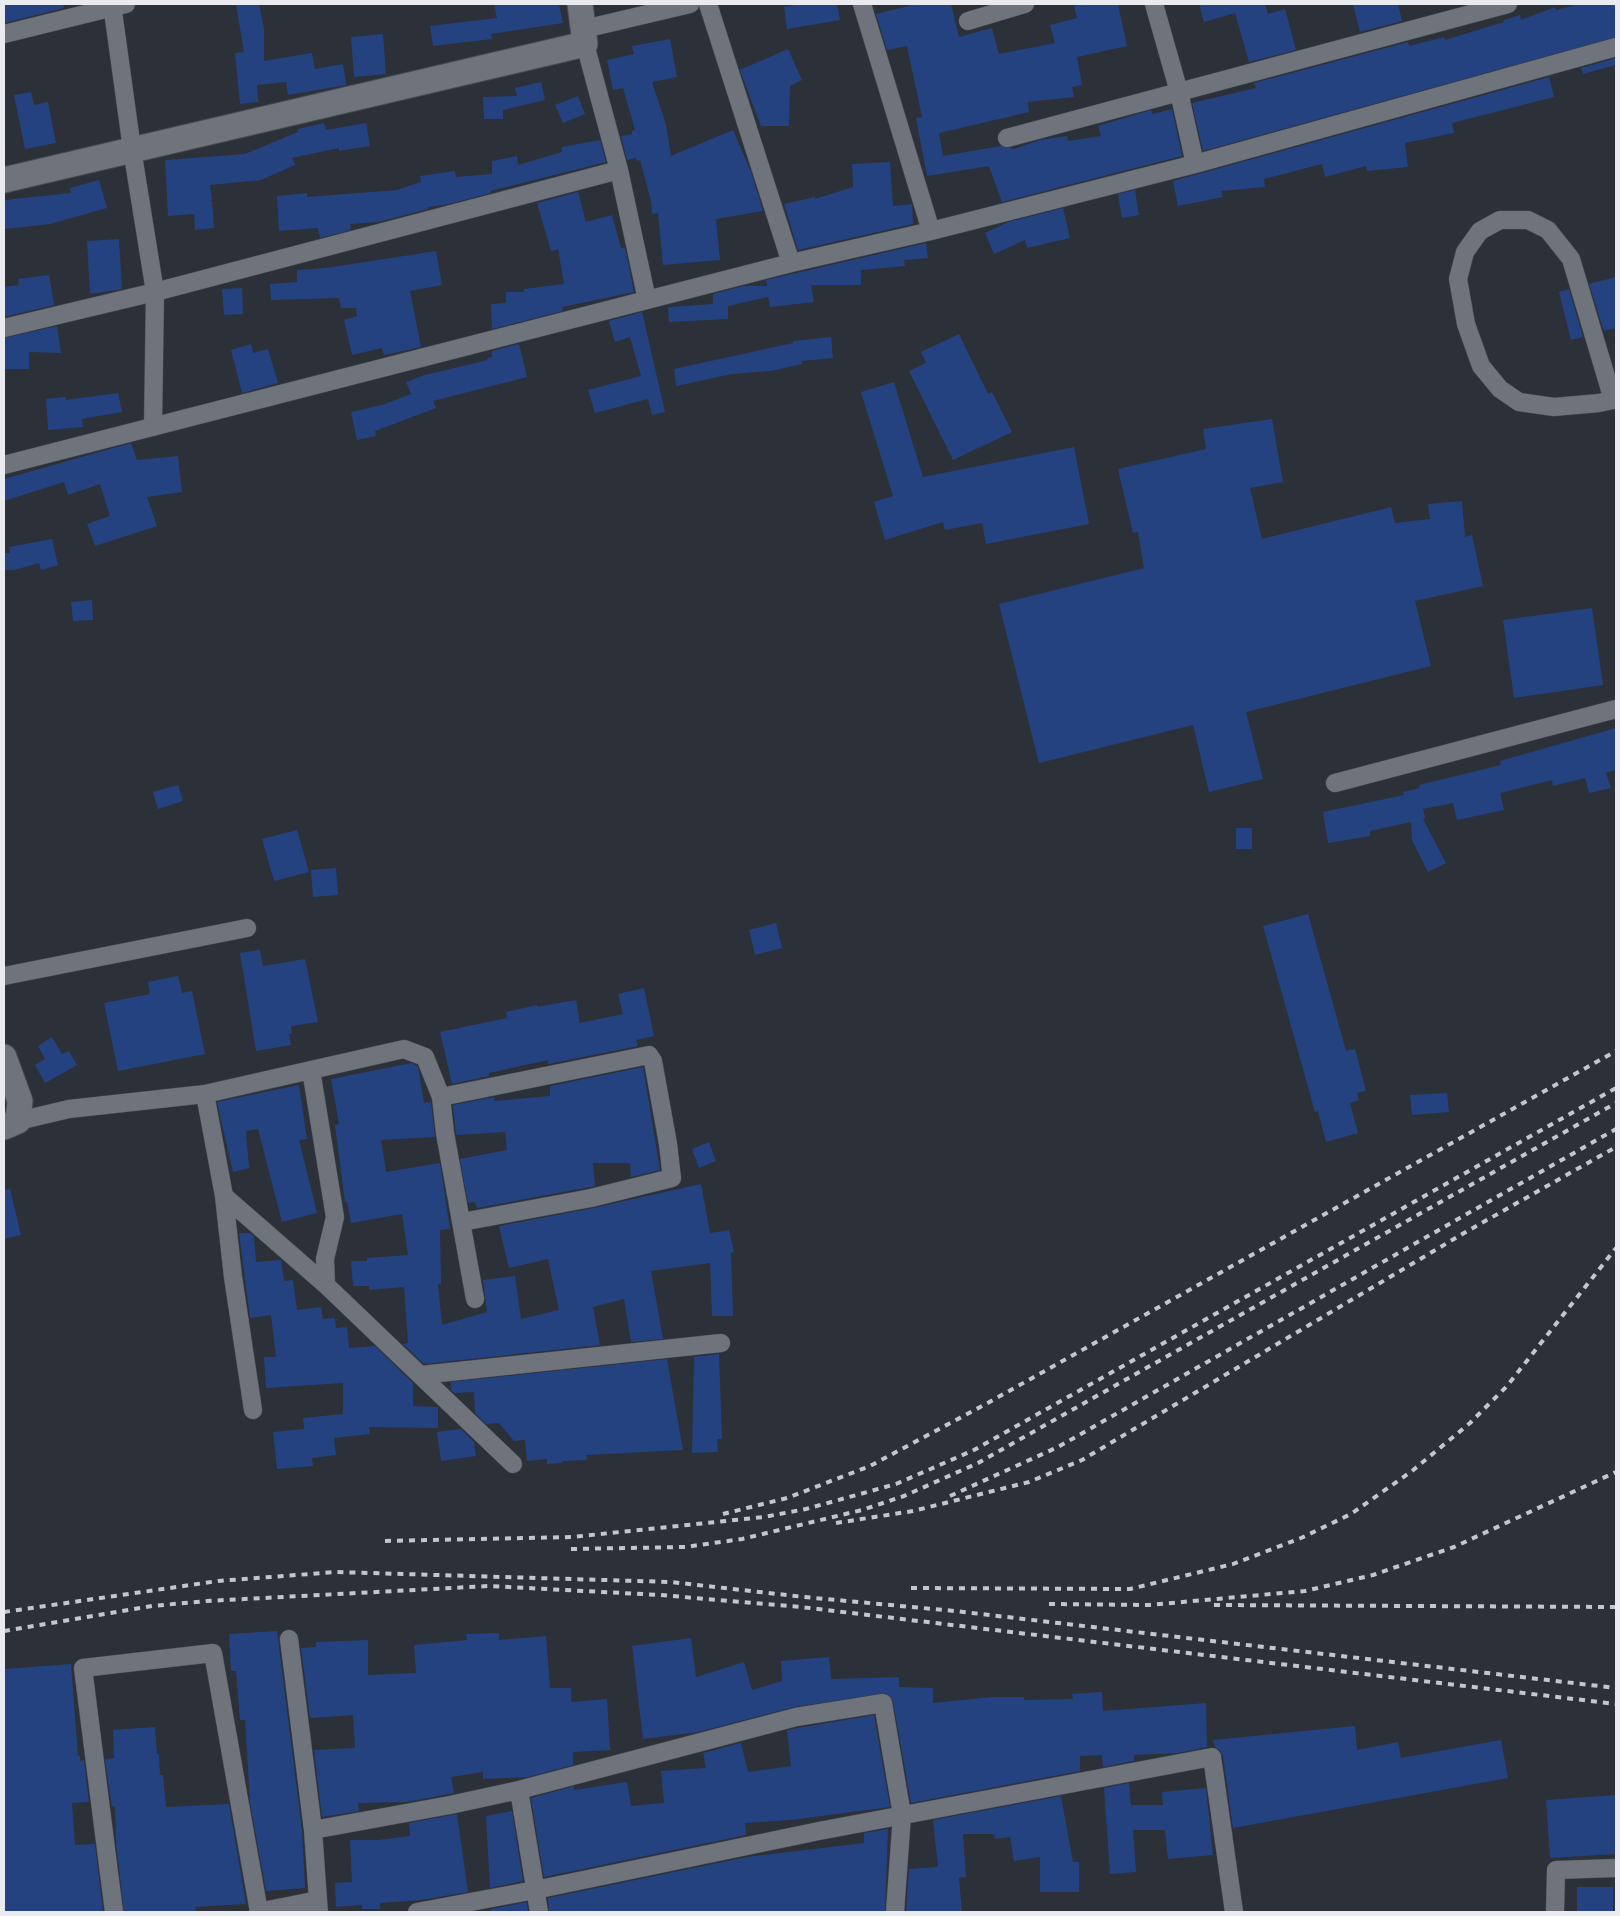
<!DOCTYPE html>
<html>
<head>
<meta charset="utf-8">
<style>
	body { margin:0 }
	#map { position:relative; width:1620px; height:1916px; overflow:hidden; background:#2c3038; font-family:"Exo 2",sans-serif }
	canvas { display:block }
	.frame { position:absolute; inset:0; border:5px solid #e9ebf1; pointer-events:none }
</style>
</head>
<body>
<div id="map">
<canvas width="1620" height="1916"></canvas>
<div class="frame"></div>
</div>
<script>
const g = document.querySelector('canvas').getContext('2d');
g.lineJoin = 'round';
function paint(path, color) {
  g.fillStyle = color;
  g.fill(path, 'evenodd');
}
function poly(rows) {
  const path = new Path2D();
  for (const r of rows) {
    path.moveTo(r[0], r[1]);
    for (let i = 2; i < r.length; i += 2) path.lineTo(r[i], r[i + 1]);
  }
  return path;
}
function stroke(path, color, width, dash) {
  g.strokeStyle = color;
  g.lineWidth = width;
  g.lineCap = dash ? 'butt' : 'round';
  g.setLineDash(dash || []);
  g.stroke(path);
}
const building = poly([
	[4,4,63,4,64,8,4,23],
	[236,4,259,4,264,29,264,61,312,53,315,69,343,64,346,85,288,95,286,82,257,85,258,102,240,104,235,53,244,52],
	[494,4,559,4,563,23,491,34,492,39,433,46,430,26,497,18],
	[801,4,837,4,840,20,787,29,784,7],
	[917,4,951,4,959,37,992,28,999,54,1055,43,1050,25,1077,18,1074,6,1087,4,1118,4,1127,46,1077,57,1082,85,1072,87,1074,97,1028,102,1029,112,939,133,943,156,1001,146,1014,149,1040,140,1067,136,1068,141,1101,136,1098,126,1151,110,1152,114,1172,109,1182,156,1002,202,989,166,927,176,916,118,922,117,907,46,887,50,876,14],
	[1199,4,1265,4,1268,14,1285,9,1296,50,1249,62,1235,13,1204,22],
	[1353,4,1398,4,1402,21,1360,32],
	[1579,4,1616,4,1616,37,1203,151,1192,103,1256,88,1254,83,1408,42,1409,46,1444,37,1445,40,1504,22,1504,20,1520,15,1521,20,1555,7,1556,10],
	[383,34,386,74,354,77,351,37],
	[670,39,677,77,652,82,666,125,671,156,733,130,751,172,763,211,716,219,720,260,663,265,658,213,652,214,651,201,640,160,637,161,636,158,627,160,621,136,632,134,632,131,635,130,623,88,613,90,607,60,634,54,632,46],
	[788,49,802,80,790,86,789,126,761,126,740,70],
	[1616,58,1616,65,1583,74,1581,68],
	[1549,77,1554,97,1452,123,1454,133,1405,143,1408,167,1367,171,1366,166,1325,177,1322,164,1264,179,1265,187,1221,191,1223,197,1178,206,1173,181],
	[541,82,545,100,503,110,503,119,484,119,483,97,517,96,515,88],
	[31,92,34,105,48,102,56,143,25,149,14,95],
	[578,96,585,114,563,123,555,105],
	[324,123,326,130,366,123,370,146,339,151,339,148,292,158,295,165,261,180,210,185,212,200,209,201,212,201,214,228,195,230,194,214,168,216,165,160,245,154,298,132,297,129],
	[600,140,606,162,490,191,491,193,449,204,428,207,428,209,378,222,350,224,351,230,320,238,318,228,279,231,277,196,307,193,307,197,397,190,421,182,420,176,455,171,456,177,492,174,492,161,517,156,518,165,562,152,562,147],
	[890,162,893,206,912,204,913,224,798,250,784,204,815,197,815,199,853,187,852,164],
	[99,180,107,208,50,224,5,229,4,200,71,193,70,188],
	[1135,190,1139,215,1122,218,1118,194],
	[578,192,586,222,612,215,621,248,625,248,634,292,562,307,563,311,492,329,491,304,506,303,506,292,524,292,524,289,564,284,558,249,551,251,537,203],
	[1063,208,1070,238,1027,248,1025,240,994,254,985,233,1008,222],
	[119,239,122,289,90,294,87,241],
	[926,243,928,258,904,260,905,266,861,270,861,285,811,285,814,302,770,307,768,297,728,306,728,319,669,322,668,307,713,304,713,294,743,286,767,286,766,280],
	[436,251,442,285,410,291,421,347,384,355,382,348,352,355,344,320,357,316,356,308,341,308,339,298,271,300,270,284,297,282,297,270,326,268],
	[49,275,54,305,4,317,4,287,19,285,18,279],
	[1616,277,1616,328,1604,331,1589,284],
	[242,288,243,314,224,315,222,289],
	[1569,289,1583,337,1571,340,1559,292],
	[642,312,665,412,652,415,648,399,595,413,588,390,641,376,630,337,615,342,609,321],
	[57,326,61,353,29,352,29,369,4,369,4,338],
	[959,334,988,394,992,392,1012,432,953,460,909,371,926,363,921,352],
	[831,337,833,358,802,361,802,364,771,371,732,374,676,386,674,369,793,343,793,341],
	[251,344,253,353,268,349,278,383,242,393,231,350],
	[519,344,527,377,433,401,436,408,375,431,376,436,357,440,351,412,382,405,411,394,406,382,425,375,488,360,487,358,492,357,492,351],
	[894,382,923,477,1074,447,1089,524,986,544,982,523,945,530,943,522,885,540,874,502,893,496,861,392],
	[118,393,122,412,82,419,83,427,48,430,46,399,65,397,66,400],
	[1272,419,1283,482,1250,488,1262,539,1391,507,1395,523,1430,519,1428,504,1462,501,1465,537,1472,535,1483,586,1415,601,1431,666,1246,712,1263,779,1209,792,1193,725,1039,763,999,604,1144,568,1138,532,1133,533,1118,469,1206,449,1203,429],
	[131,443,137,460,178,456,182,492,147,497,157,526,95,546,87,524,110,516,100,484,68,495,64,482,4,501,4,479],
	[52,539,58,565,41,570,39,563,14,570,4,570,4,553,10,553,9,547],
	[92,600,93,620,73,621,71,602],
	[1592,608,1603,685,1514,698,1503,620],
	[1616,728,1616,770,1606,773,1611,788,1589,793,1585,778,1553,786,1552,780,1500,793,1504,810,1457,820,1453,803,1423,809,1425,818,1423,819,1446,863,1428,872,1412,840,1411,822,1370,831,1370,836,1328,843,1323,812,1404,795,1403,792,1420,788,1419,785,1501,765,1500,761],
	[178,785,183,801,158,809,153,792],
	[1236,828,1252,828,1252,849,1236,849],
	[297,830,309,872,274,881,262,839],
	[336,868,338,895,313,897,311,870],
	[1308,914,1346,1051,1355,1049,1366,1091,1357,1093,1359,1100,1350,1103,1358,1133,1326,1142,1318,1111,1315,1112,1263,926],
	[776,923,782,948,755,955,749,930],
	[260,950,263,966,305,959,318,1022,291,1026,292,1033,289,1034,291,1045,256,1051,240,953],
	[178,976,182,993,192,991,205,1054,118,1071,104,1003,150,994,148,982],
	[644,988,654,1036,636,1040,638,1046,548,1064,548,1060,489,1073,489,1076,452,1084,440,1032,507,1018,506,1012,537,1005,537,1007,576,1000,580,1023,623,1014,618,994],
	[52,1037,62,1054,69,1051,77,1065,45,1083,35,1065,45,1059,38,1046],
	[412,1063,418,1067,424,1103,431,1102,435,1137,381,1140,386,1172,440,1163,450,1229,440,1230,441,1284,438,1284,442,1325,487,1312,483,1280,515,1276,521,1319,559,1310,548,1259,509,1268,499,1226,593,1208,701,1184,710,1233,729,1230,734,1252,731,1253,733,1316,712,1316,710,1263,651,1271,663,1339,631,1342,624,1299,593,1307,600,1345,424,1364,403,1344,408,1343,404,1287,369,1290,369,1286,353,1286,351,1261,367,1261,367,1258,408,1255,402,1214,351,1223,347,1202,345,1202,335,1125,339,1124,331,1079],
	[643,1067,660,1170,631,1177,630,1163,593,1163,595,1186,477,1208,475,1202,468,1203,460,1159,507,1150,505,1132,456,1135,453,1105,494,1097,495,1101,550,1096,550,1086],
	[299,1085,307,1139,299,1140,317,1213,282,1222,258,1129,246,1131,249,1168,233,1172,217,1102],
	[1447,1093,1449,1112,1412,1115,1410,1095],
	[709,1142,716,1161,699,1168,692,1149],
	[10,1189,21,1235,4,1239,4,1190],
	[239,1233,250,1233,254,1236,256,1262,281,1260,284,1281,293,1280,297,1310,321,1307,323,1319,335,1318,336,1328,347,1327,349,1348,375,1346,413,1383,413,1406,438,1407,438,1428,369,1427,370,1434,334,1438,336,1455,312,1458,313,1466,277,1469,273,1432,304,1429,303,1418,343,1414,343,1383,266,1388,264,1357,276,1357,271,1315,250,1318],
	[719,1354,722,1439,717,1439,718,1452,692,1453,694,1357],
	[667,1359,683,1450,586,1455,587,1460,562,1461,562,1463,547,1464,547,1459,527,1461,525,1440,514,1441,499,1423,486,1424,475,1413,474,1392,454,1393,451,1390,451,1382],
	[461,1429,474,1442,476,1456,441,1461,437,1432],
	[277,1631,302,1831,305,1888,266,1891,250,1802,245,1720,240,1720,236,1671,231,1671,229,1634],
	[499,1633,499,1640,546,1636,550,1688,571,1688,571,1702,607,1699,610,1750,573,1752,573,1765,528,1777,483,1779,483,1772,451,1777,454,1793,407,1802,358,1803,359,1811,322,1817,314,1750,355,1748,353,1715,310,1718,301,1648,316,1647,316,1642,368,1640,368,1675,416,1673,414,1645,467,1640,466,1634],
	[691,1638,696,1677,744,1662,752,1690,782,1681,781,1661,829,1657,831,1679,899,1677,899,1687,933,1688,933,1703,992,1697,1024,1697,1024,1700,1073,1699,1072,1694,1102,1692,1103,1711,1206,1703,1207,1747,1178,1753,1134,1755,1134,1761,1103,1767,1102,1755,1080,1756,1080,1771,911,1803,893,1701,886,1693,794,1707,698,1732,643,1739,632,1646],
	[71,1664,78,1756,80,1756,80,1761,84,1760,89,1802,72,1803,75,1845,95,1844,103,1912,4,1912,4,1669],
	[874,1715,890,1807,791,1820,745,1823,746,1835,544,1877,531,1798,574,1786,574,1790,627,1782,631,1806,664,1803,661,1771,706,1768,703,1753,741,1743,748,1772,791,1766,787,1730],
	[1355,1726,1357,1750,1398,1742,1401,1758,1501,1740,1508,1778,1233,1828,1223,1756,1220,1750,1215,1747,1213,1740],
	[155,1727,157,1754,159,1754,160,1775,163,1775,166,1807,229,1804,246,1904,195,1907,196,1912,124,1912,116,1842,115,1806,112,1807,105,1759,114,1758,113,1730],
	[1129,1783,1131,1805,1163,1805,1162,1792,1206,1788,1213,1855,1168,1859,1165,1830,1133,1830,1136,1872,1110,1874,1104,1788],
	[1616,1795,1616,1854,1550,1858,1546,1800],
	[1061,1796,1073,1862,1079,1862,1079,1892,1040,1892,1040,1857,1014,1861,1010,1837,995,1839,994,1834,963,1834,966,1877,959,1878,962,1912,906,1912,909,1869,938,1867,933,1820],
	[512,1811,523,1881,490,1888,486,1816],
	[457,1814,468,1892,421,1900,380,1903,380,1909,362,1909,362,1905,336,1907,335,1883,352,1882,350,1840,378,1840,410,1836,409,1823],
	[888,1829,885,1912,549,1912,548,1898,747,1857,864,1843,864,1833],
	[1577,1887,1613,1887,1613,1912,1577,1912],
	[527,1902,528,1912,491,1912,491,1909]
]);
const street = poly([
	[112,4,132,149,155,292,153,427],
	[708,4,791,263],
	[862,4,931,231],
	[1154,4,1179,92,1508,4],
	[968,21,1025,4],
	[584,29,690,4],
	[4,34,126,4],
	[1007,138,1179,92,1195,164],
	[619,170,647,300],
	[4,328,155,292,619,170,585,44],
	[1613,400,1571,259,1548,230,1528,220,1500,220,1480,231,1465,252,1458,279,1466,324,1481,366,1500,389,1519,402,1554,407,1599,403,1613,400,1616,400],
	[4,465,791,263,931,231,1195,164,1616,47],
	[1335,783,1616,709],
	[4,976,247,928],
	[311,1070,335,1217,325,1259,326,1285],
	[205,1094,224,1196,233,1277,253,1410],
	[441,1097,649,1055,653,1061,668,1144,672,1178,591,1198,462,1222],
	[18,1121,69,1109,205,1094,404,1049,425,1057,441,1097,445,1133,475,1299],
	[224,1196,326,1285,513,1464],
	[421,1375,721,1343],
	[289,1639,313,1830],
	[519,1790,796,1717,883,1703,902,1815,895,1912],
	[318,1900,313,1830,450,1805,519,1790,539,1912],
	[114,1912,83,1668,213,1653,259,1912],
	[258,1912,318,1900,319,1912],
	[417,1912,535,1890,819,1831,1212,1757,1234,1912],
	[1555,1912,1556,1870,1616,1868]
]);
const secondary = poly([
	[4,180,585,44,580,4],
	[4,1057,20,1101,18,1121,4,1127]
]);
const rail = poly([
	[950,1496,1058,1447,1616,1129],
	[723,1514,787,1498,870,1466,984,1405,1616,1051],
	[836,1523,913,1511,1029,1482,1082,1460,1464,1233,1616,1147],
	[385,1541,572,1537,764,1517,806,1509,896,1484,974,1450,1616,1088],
	[571,1549,685,1547,742,1539,862,1510,904,1496,978,1463,1616,1103],
	[911,1588,1130,1589,1233,1564,1301,1538,1351,1514,1412,1471,1470,1423,1507,1386,1616,1248],
	[1049,1604,1149,1605,1305,1591,1373,1575,1454,1547,1616,1472],
	[1214,1605,1616,1607],
	[4,1612,218,1581,336,1572,671,1582,804,1597,955,1611,1616,1688],
	[4,1631,152,1606,207,1601,489,1586,660,1595,801,1607,1616,1704]
]);
paint(building, '#254280');
stroke(street, '#484b51', 19);
stroke(secondary, '#484b51', 27);
stroke(street, '#6e737c', 18);
stroke(secondary, '#6e737c', 25);
stroke(rail, '#c3c6cc', 4, [6, 6]);
</script>
</body>
</html>
